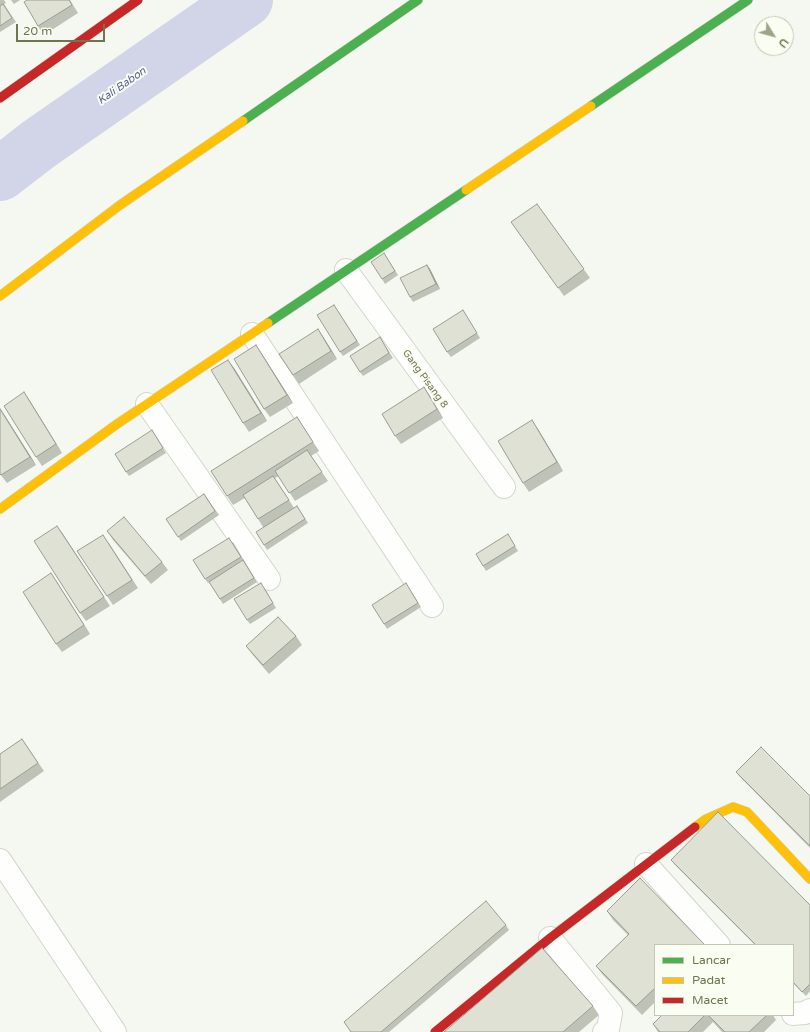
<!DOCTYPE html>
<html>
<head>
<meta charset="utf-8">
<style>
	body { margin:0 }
	#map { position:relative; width:810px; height:1032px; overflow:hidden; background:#f5f8f0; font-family:"Varela Round",sans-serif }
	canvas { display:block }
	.legend { position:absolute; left:654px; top:944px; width:140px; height:72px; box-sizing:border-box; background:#fafdf2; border:1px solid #c3c6b2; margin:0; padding:5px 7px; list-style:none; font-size:12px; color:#717451 }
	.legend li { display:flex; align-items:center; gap:8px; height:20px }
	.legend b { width:20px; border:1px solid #c3c6b2 }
	.north { position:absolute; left:754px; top:16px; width:40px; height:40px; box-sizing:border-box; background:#fafdf2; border:1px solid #c3c6b2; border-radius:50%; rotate:127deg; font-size:11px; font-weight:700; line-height:16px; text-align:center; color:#717451 }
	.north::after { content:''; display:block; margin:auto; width:14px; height:18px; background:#9fa289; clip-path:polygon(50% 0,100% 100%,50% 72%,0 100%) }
	.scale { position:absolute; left:16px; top:24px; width:89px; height:18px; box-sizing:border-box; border:2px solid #717451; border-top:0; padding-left:5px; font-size:12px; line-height:14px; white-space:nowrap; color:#717451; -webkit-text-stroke:3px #fafdf2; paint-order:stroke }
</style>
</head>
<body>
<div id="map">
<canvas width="810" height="1032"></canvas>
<ul class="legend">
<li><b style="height:5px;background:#4caf50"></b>Lancar</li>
<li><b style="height:5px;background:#ffc107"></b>Padat</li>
<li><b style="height:5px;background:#c62828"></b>Macet</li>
</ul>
<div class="north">U</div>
<div class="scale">20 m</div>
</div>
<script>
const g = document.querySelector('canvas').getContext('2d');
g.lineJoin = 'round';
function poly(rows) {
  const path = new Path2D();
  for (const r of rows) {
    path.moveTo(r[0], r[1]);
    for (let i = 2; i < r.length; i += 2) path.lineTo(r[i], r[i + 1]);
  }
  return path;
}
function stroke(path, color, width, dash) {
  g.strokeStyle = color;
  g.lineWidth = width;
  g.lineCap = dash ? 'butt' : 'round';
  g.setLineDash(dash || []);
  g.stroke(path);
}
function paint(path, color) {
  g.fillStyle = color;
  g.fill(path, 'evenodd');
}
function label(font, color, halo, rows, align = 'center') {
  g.font = font + ' "Varela Round",sans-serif';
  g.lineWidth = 4;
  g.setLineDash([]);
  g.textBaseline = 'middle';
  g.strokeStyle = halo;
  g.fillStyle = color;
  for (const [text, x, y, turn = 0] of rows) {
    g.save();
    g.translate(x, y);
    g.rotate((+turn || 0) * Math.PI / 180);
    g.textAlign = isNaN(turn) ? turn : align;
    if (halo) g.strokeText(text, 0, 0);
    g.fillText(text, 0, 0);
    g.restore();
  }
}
const river = poly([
	[0,174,39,144,246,0]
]);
const street = poly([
	[346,270,504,487],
	[252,334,432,606],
	[147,404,269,579],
	[0,860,115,1032],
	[646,864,719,945],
	[550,938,611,1013,608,1029,604,1032],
	[793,1014,805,1013,810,1010]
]);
const fast = poly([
	[591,106,748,0],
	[243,121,418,0],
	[268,323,466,190]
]);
const slow = poly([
	[466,190,591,106],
	[0,296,120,205,243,121],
	[0,509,117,424,268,323],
	[695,827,706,819,733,807,747,812,810,879]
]);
const jam = poly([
	[0,98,138,0],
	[435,1032,550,938,695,827]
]);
const wall = poly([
	[0,0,4,0,6,3,4,4,16,22,0,32],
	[11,0,20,0,14,4],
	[27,0,70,0,78,13,44,35,38,26],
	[537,204,590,278,564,296,511,222],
	[387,258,398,275,385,284,382,279],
	[427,265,430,269,440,289,413,302,410,297],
	[334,305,360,345,343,356,340,352],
	[463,310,480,338,451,357,447,352],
	[318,329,337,359,299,384,293,375],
	[383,342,393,358,363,376,360,372],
	[262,354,293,403,270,417,264,409],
	[234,368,267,421,249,432,243,423],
	[424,387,443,418,401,444,395,436],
	[24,392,30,401,62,453,42,466,36,457],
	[0,408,36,465,7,483,0,474],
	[297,417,319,451,311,456,328,481,295,501,279,476,275,478,294,508,297,506,308,523,267,550,264,545,263,527,245,498,233,505,227,496],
	[538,429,563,471,529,492,523,483],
	[152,430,166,453,129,476,126,472],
	[204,494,219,515,181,541,166,519],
	[57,526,110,606,86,621,80,613],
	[107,531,162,562,168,570,151,584,113,540],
	[508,534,518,551,486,571,483,566],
	[233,542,257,582,223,604,209,582,208,583,205,579],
	[109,543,138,588,113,605,107,596],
	[57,582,90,634,62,652,56,644],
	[264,587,276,608,250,624,247,620],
	[409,588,421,607,387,629,384,624],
	[296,636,302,645,269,674,252,654,246,646],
	[22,739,44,771,0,802,0,754],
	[736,772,810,796,810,848,739,776],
	[671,860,810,905,810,991,806,996,793,983,793,945,755,945,674,864],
	[607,911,655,945,655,1002,642,1015,602,974,596,966,628,935,613,920],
	[506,925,509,930,389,1032,351,1032,344,1022],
	[593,1006,599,1015,579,1032,444,1032],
	[662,1015,773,1015,776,1020,764,1032,722,1032,713,1022,703,1032,658,1032,653,1024]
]);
const shadedWall = poly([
	[427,265,430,269,440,289,436,284],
	[318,329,324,338,337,359,331,351],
	[256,345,262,354,293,403,287,395],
	[228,360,234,368,267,421,261,413],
	[424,387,430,396,443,418,437,409],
	[24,392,30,401,62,453,56,444],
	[0,408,4,414,36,465,30,457],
	[532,420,538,429,563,471,557,462],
	[57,526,63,534,110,606,104,597],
	[51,573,57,582,90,634,84,625]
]);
const building = poly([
	[27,0,69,0,72,5,38,26,24,2,27,0],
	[3,4,12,18,0,26,0,6,3,4],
	[537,204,584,269,558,288,511,222,537,204],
	[384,253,395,271,382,279,371,262,384,253],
	[427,265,436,284,410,297,400,278,427,265],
	[334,305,357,341,340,352,317,315,334,305],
	[463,310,477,333,447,352,433,329,463,310],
	[318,329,331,351,293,375,279,354,318,329],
	[380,337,389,353,360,372,350,356,380,337],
	[256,345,287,395,264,409,234,359,256,345],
	[228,360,261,413,243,423,211,370,228,360],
	[424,387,437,409,395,436,382,414,424,387],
	[24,392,56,444,36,457,4,406,24,392],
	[0,409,30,457,1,475,0,474,0,409],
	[297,417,313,442,227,496,211,471,297,417],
	[532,420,557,462,523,483,498,441,532,420],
	[152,430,163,448,126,472,115,454,152,430],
	[307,450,322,472,289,493,275,471,307,450],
	[273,476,289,500,258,519,243,495,273,476],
	[204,494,215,511,178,537,166,519,204,494],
	[297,506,305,519,264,545,256,532,297,506],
	[124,517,162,562,145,576,107,531,124,517],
	[57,526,104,597,80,613,34,541,57,526],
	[508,534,515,546,483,566,476,554,508,534],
	[103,535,132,580,107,596,77,551,103,535],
	[229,538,241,557,205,579,193,560,229,538],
	[243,560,254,578,220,599,209,582,243,560],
	[51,573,84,625,56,644,23,592,51,573],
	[261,583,273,603,247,620,234,599,261,583],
	[406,583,418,603,384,624,372,605,406,583],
	[278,617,296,636,263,665,246,646,278,617],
	[22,739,38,763,0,789,0,754,22,739],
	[761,747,810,796,810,846,736,772,761,747],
	[718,812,810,905,810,984,802,992,793,982,793,945,756,945,671,860,718,812],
	[640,878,705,945,655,945,655,988,636,1006,596,966,629,934,607,911,640,878],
	[486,901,506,925,381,1032,351,1032,344,1022,486,901],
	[542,948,593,1006,563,1032,444,1032,542,948],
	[662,1015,705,1015,688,1032,660,1032,653,1024,662,1015],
	[708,1015,767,1015,749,1032,725,1032,708,1015]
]);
const streetNames = [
	["Gang Pisang 8",425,379,54]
];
const waterNames = [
	["Kali Babon",122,86,-35]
];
stroke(river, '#d1d5e7', 54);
stroke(street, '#d3d6cc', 24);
stroke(fast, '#d2d4ca', 10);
stroke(slow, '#d2d4ca', 10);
stroke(jam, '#d2d4ca', 10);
stroke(street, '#fefefd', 22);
stroke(fast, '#4caf50', 9);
stroke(slow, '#ffc107', 9);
stroke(jam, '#c62828', 9);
paint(wall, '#bfc2b6');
paint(shadedWall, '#9b9e94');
paint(building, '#dee1d4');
stroke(building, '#9b9e94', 1);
label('10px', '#717451', '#fafdf2', streetNames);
label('italic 11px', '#585f98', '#fafdf2', waterNames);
</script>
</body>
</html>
